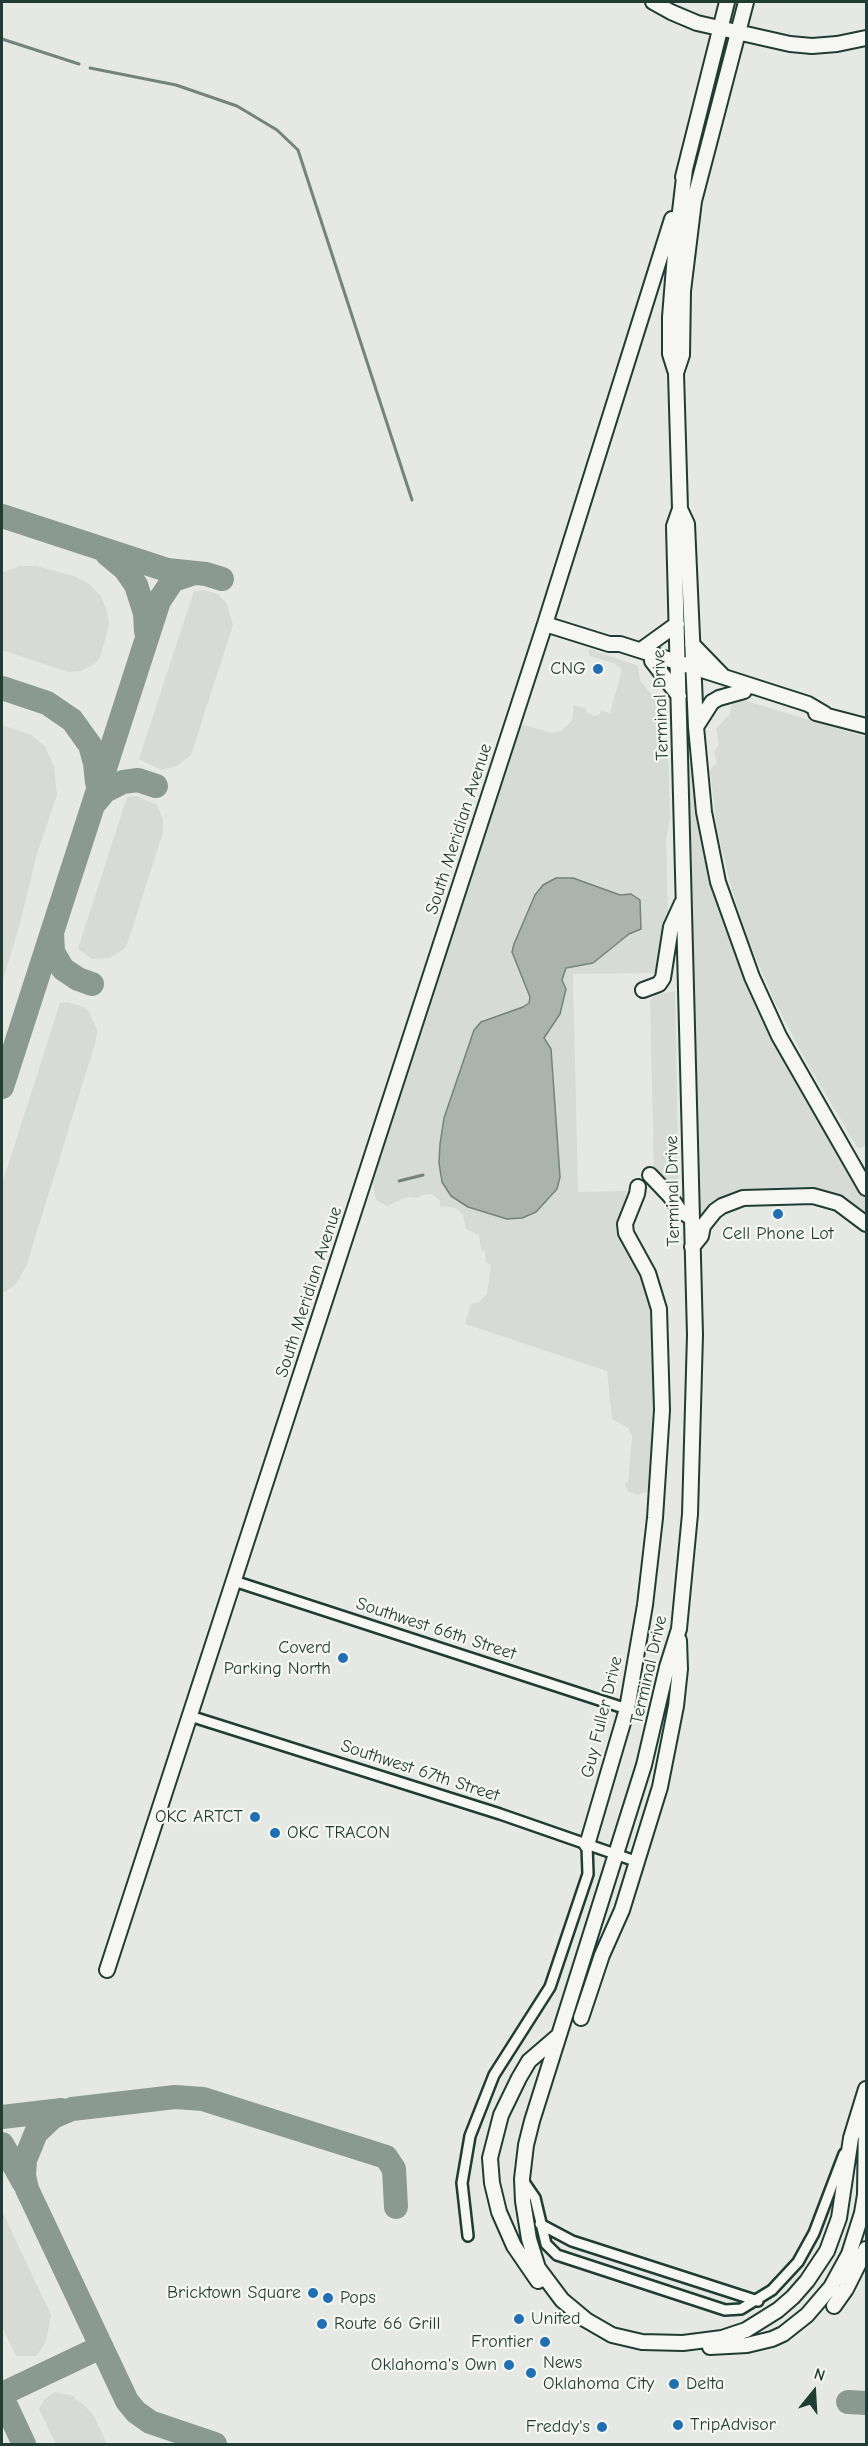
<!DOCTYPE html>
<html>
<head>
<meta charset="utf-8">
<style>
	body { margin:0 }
	#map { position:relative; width:868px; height:2446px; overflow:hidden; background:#f6f6f2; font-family:"Comic Neue",sans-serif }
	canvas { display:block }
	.frame { position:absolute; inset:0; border:3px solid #1f3d34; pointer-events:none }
	.north { position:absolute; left:784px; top:2362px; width:60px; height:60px; -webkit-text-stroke:4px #f6f6f2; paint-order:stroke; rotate:18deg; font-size:16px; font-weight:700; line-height:24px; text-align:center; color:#1f3d34 }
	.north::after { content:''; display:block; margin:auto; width:21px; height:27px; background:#1f3d34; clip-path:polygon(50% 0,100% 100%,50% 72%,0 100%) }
</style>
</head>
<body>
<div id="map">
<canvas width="868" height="2446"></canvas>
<div class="frame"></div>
<div class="north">N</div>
</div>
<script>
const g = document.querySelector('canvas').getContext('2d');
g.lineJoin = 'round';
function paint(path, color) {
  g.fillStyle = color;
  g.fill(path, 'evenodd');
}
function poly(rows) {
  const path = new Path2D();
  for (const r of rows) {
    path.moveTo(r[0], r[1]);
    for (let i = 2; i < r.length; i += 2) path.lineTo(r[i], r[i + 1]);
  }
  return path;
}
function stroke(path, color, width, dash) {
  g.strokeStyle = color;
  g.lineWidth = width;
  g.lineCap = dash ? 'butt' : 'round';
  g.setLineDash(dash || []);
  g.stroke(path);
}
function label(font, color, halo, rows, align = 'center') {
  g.font = font + ' "Comic Neue",sans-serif';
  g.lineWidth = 4.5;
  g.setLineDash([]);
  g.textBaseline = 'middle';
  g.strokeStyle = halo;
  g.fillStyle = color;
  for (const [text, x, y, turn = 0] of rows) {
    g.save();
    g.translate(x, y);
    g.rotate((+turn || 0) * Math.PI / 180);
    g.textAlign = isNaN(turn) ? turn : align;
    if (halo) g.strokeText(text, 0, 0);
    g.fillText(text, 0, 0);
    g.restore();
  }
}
const built = poly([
	[2,2,866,2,866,2444,2,2444]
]);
const green = poly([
	[19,566,36,566,74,576,89,584,101,596,107,611,109,624,100,658,93,665,81,671,68,672,2,650,2,573],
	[205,590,218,594,227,604,233,625,191,755,177,766,161,770,139,759,194,591],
	[590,649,638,666,640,680,648,691,658,700,655,712,662,723,661,734,668,740,670,819,666,840,668,912,660,973,573,974,578,1192,628,1191,632,1188,621,1237,642,1275,653,1308,655,1389,652,1486,649,1491,638,1495,629,1492,625,1485,625,1482,628,1483,632,1436,628,1428,612,1419,607,1371,465,1324,471,1304,479,1302,487,1294,491,1265,486,1262,485,1252,481,1249,479,1235,466,1229,463,1215,455,1208,440,1206,440,1201,432,1194,422,1195,419,1198,407,1197,387,1206,376,1200,372,1179,519,726,524,725,552,733,561,731,572,721,574,705,587,709,586,712,595,716,600,714,601,710,610,713,622,670,615,664,590,656,588,652],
	[733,697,866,737,866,1144,861,1148,857,1147,805,1059,775,1002,749,942,731,887,717,829,710,770,717,762,714,752,719,744,716,729,730,714],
	[2,725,31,735,45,746,54,767,57,796,38,850,19,927,2,983],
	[686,762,690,762,694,770,701,831,717,900,746,979,852,1173,866,1201,866,1216,851,1203,839,1196,808,1189,736,1192,716,1204,703,1216,698,1216],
	[137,796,157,805,163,820,163,832,129,939,125,948,109,958,92,959,78,949,127,797],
	[675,991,679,1193,677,1196,654,1171,650,1001,655,995],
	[67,1002,84,1007,89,1012,97,1030,96,1040,27,1264,17,1283,2,1294,2,1184,60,1003],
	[2,2211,51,2315,46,2342,36,2356,16,2356,2,2326],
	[54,2392,75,2396,74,2398,83,2404,94,2416,107,2444,56,2444,39,2409,44,2400]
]);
const water = poly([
	[556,878,573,878,620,895,631,894,640,900,641,929,629,934,593,963,566,968,562,980,566,989,560,1014,544,1038,551,1049,560,1177,557,1189,536,1212,522,1218,507,1219,468,1207,451,1196,442,1182,439,1163,440,1144,444,1118,474,1030,481,1022,523,1007,529,1003,530,997,512,952,514,944,535,895,543,885,556,878]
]);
const stream = poly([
	[2,39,79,64],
	[90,68,176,85,237,106,277,130,298,150,412,500],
	[399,1181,423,1175]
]);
const taxiway = poly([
	[2,516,167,570,206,574,222,579],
	[107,554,125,569,136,585,145,613,146,631],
	[2,688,47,703,72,720,90,745,95,763,97,782],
	[94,804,105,791,123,782,138,780,156,786],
	[52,932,53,952,63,969,78,979,92,984],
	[2,1087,159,601,173,580,194,573],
	[2,2117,62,2110],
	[2,2144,24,2183],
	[2,2394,101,2347],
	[2,2397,24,2444],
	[848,2402,866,2403],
	[215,2444,150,2422,136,2412,127,2401,27,2189,24,2175,25,2160,36,2133,53,2117,72,2109,175,2097,203,2099,386,2157,394,2169,396,2207]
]);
const street = poly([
	[234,1581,627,1709],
	[190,1716,500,1814,638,1862],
	[522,2179,535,2198,546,2244,557,2255,725,2310,741,2309,772,2290,798,2262,814,2233,844,2154],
	[540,2224,572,2241,758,2301],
	[468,2236,462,2183,470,2136,494,2075,550,1987,588,1874,587,1845]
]);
const secondary = poly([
	[653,2,671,12,697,23,790,44,812,46,837,44,866,38],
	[685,169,675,254,670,317,670,354,676,373,680,509,674,526,695,1335,690,1514,679,1629,667,1667,644,1765,532,2121,526,2145,522,2179,523,2201,529,2239,538,2268,562,2300,586,2320,612,2335,642,2342,683,2343,722,2338,746,2330,778,2310,793,2297,807,2281,827,2251,839,2218,851,2138,866,2089],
	[683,177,727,2],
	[676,373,682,355,683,291,694,201,746,2],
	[680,509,687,524,696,727,704,812,718,882,752,977,779,1036,866,1188],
	[545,624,609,644,620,644,724,677,808,704,825,714],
	[692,644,722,675],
	[641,650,677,624],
	[652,661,679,696],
	[816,713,866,726],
	[696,727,712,702,719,698,744,691],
	[643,990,659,984,663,978,671,927,682,903],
	[650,1175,670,1196,679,1210,692,1218],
	[692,1247,701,1236,703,1226,715,1211,722,1206,743,1198,813,1196,838,1203,866,1224],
	[587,1845,627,1709,645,1605,655,1518,662,1410,659,1309,648,1273,626,1233,625,1224,637,1194,638,1187],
	[107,1970,545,624,672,219],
	[581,2018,602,1955,622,1910,660,1787,676,1706,680,1669,679,1640],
	[538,2281,514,2246,499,2212,492,2183,490,2158,501,2115,519,2078,529,2061,558,2036],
	[834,2306,846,2289,866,2249],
	[710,2347,747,2345,772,2339,783,2334,807,2315,831,2287,849,2254,862,2213,865,2195,866,2117]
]);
const markers = [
	[598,669,6,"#1f6fb2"],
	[778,1214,6,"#1f6fb2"],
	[343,1658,6,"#1f6fb2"],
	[255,1817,6,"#1f6fb2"],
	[275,1833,6,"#1f6fb2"],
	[313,2293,6,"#1f6fb2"],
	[328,2298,6,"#1f6fb2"],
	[519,2319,6,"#1f6fb2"],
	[322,2324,6,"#1f6fb2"],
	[545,2342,6,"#1f6fb2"],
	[509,2365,6,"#1f6fb2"],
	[531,2373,6,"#1f6fb2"],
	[674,2384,6,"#1f6fb2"],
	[678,2425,6,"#1f6fb2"],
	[602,2427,6,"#1f6fb2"]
];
const poiNames = [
	["CNG",586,669],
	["Cell Phone Lot",778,1234,"center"],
	["Coverd",331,1648],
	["Parking North",331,1669],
	["OKC ARTCT",243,1817],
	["OKC TRACON",287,1833,"left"],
	["Bricktown Square",301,2293],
	["Pops",340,2298,"left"],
	["United",531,2319,"left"],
	["Route 66 Grill",334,2324,"left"],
	["Frontier",533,2342],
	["News",543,2363,"left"],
	["Oklahoma City",543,2384,"left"],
	["Oklahoma's Own",497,2365],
	["Delta",686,2384,"left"],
	["TripAdvisor",690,2425,"left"],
	["Freddy's",590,2427]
];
const streetNames = [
	["Terminal Drive",661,705,-92],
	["South Meridian Avenue",459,829,-72],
	["Terminal Drive",673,1191,-91],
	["South Meridian Avenue",309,1292,-72],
	["Southwest 66th Street",436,1629,18],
	["Terminal Drive",649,1670,-77],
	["Guy Fuller Drive",602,1717,-76],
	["Southwest 67th Street",420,1771,18]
];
paint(built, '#e6e8e4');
paint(green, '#d6dbd6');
paint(water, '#aab3ae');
stroke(water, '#72847d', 1.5);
stroke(stream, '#72847d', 3);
stroke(taxiway, '#8a9a93', 24);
stroke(street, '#1f3d34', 14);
stroke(secondary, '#1f3d34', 18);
stroke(street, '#f6f6f2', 9);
stroke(secondary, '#f6f6f2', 14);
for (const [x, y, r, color] of markers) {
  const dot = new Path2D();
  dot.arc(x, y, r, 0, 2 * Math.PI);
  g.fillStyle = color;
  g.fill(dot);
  stroke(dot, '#f6f6f2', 2);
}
label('18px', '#1f3d34', '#f6f6f2', poiNames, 'right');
label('18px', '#1f3d34', '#f6f6f2', streetNames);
</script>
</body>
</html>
